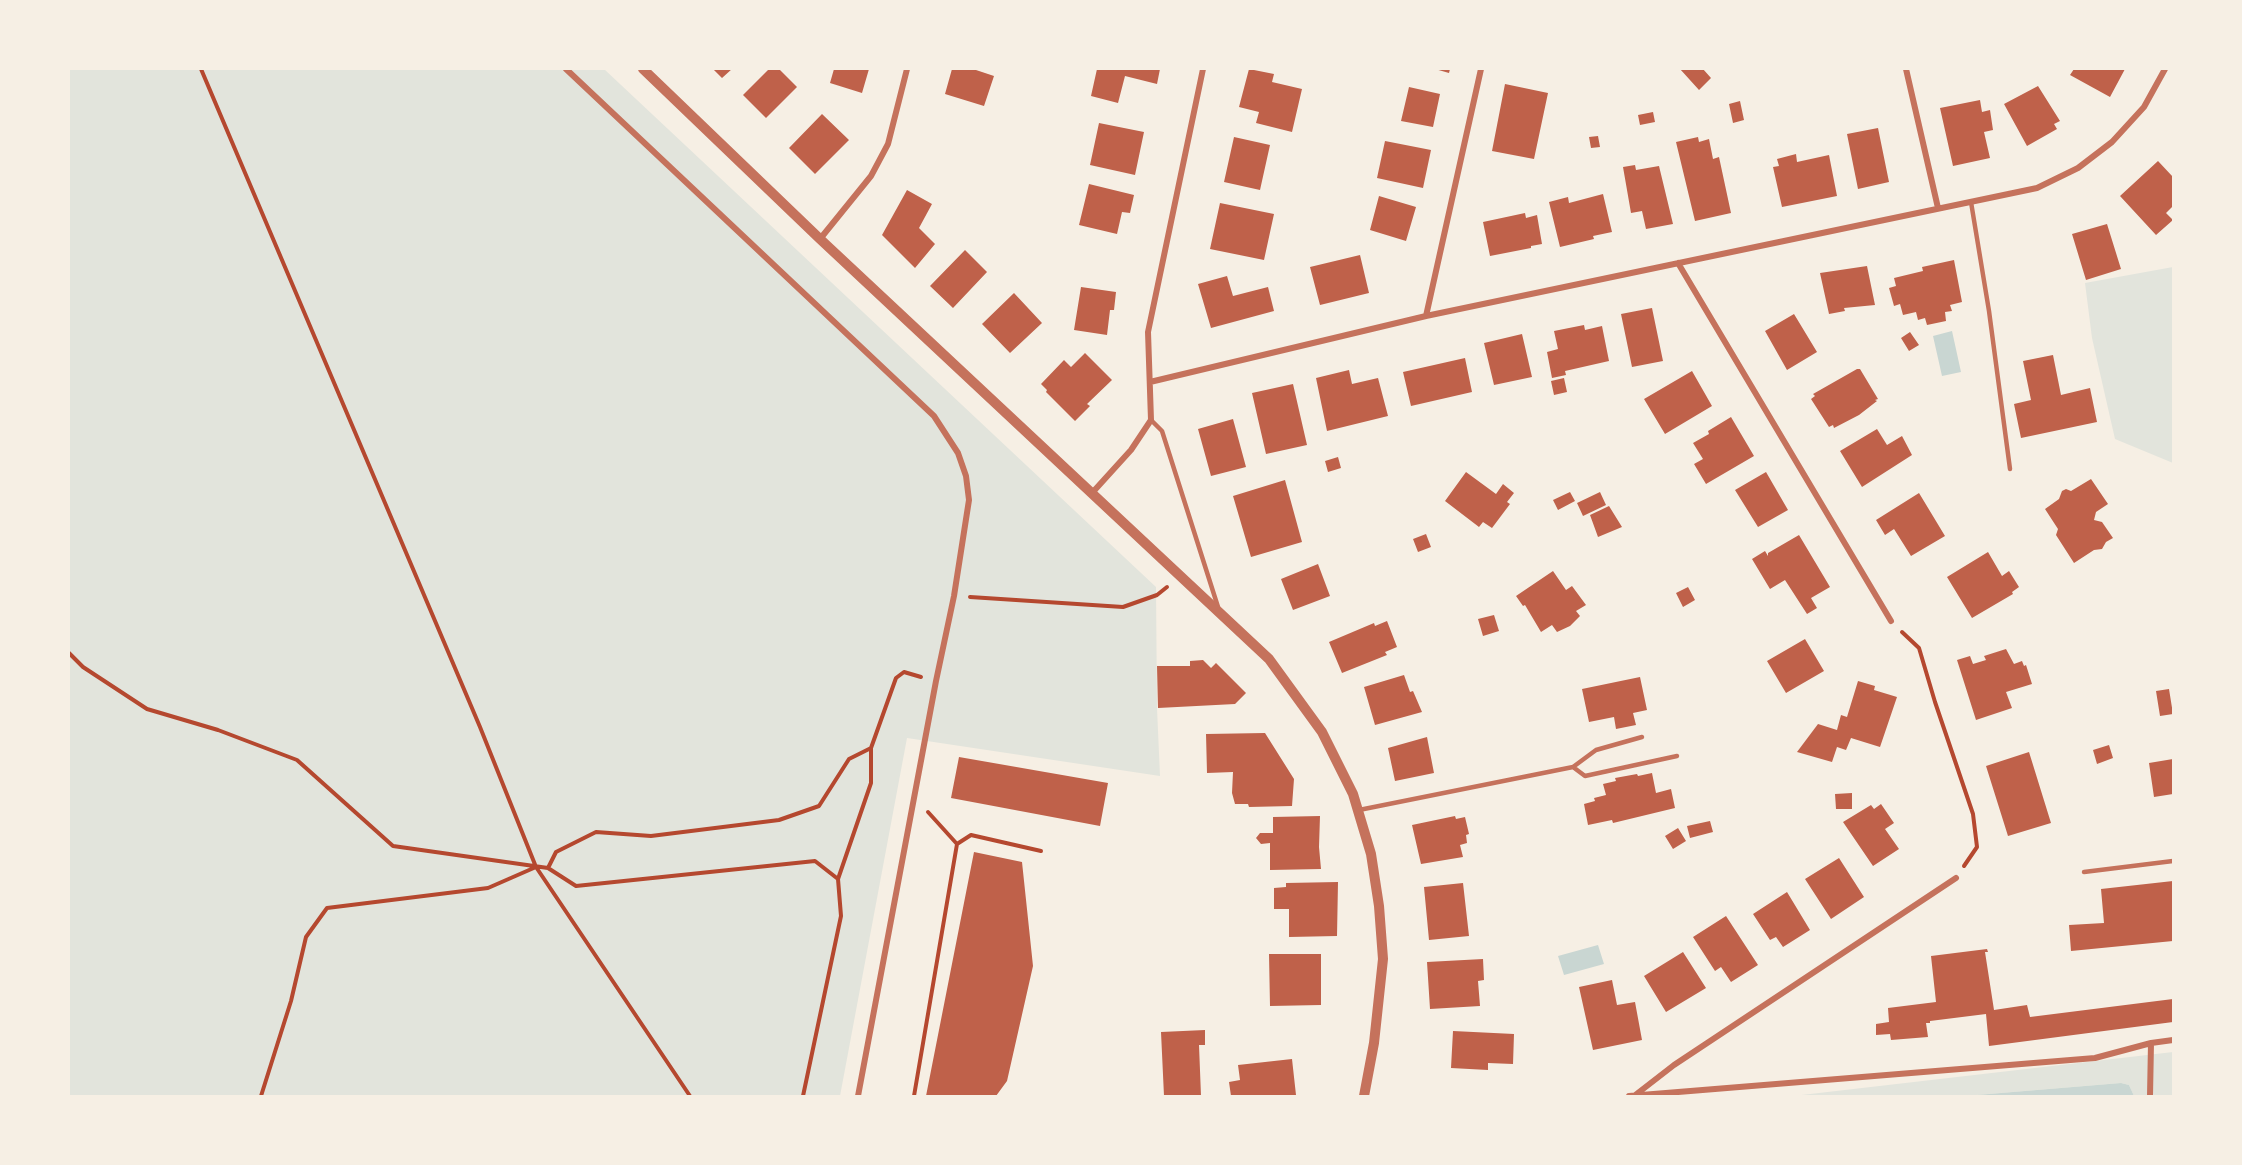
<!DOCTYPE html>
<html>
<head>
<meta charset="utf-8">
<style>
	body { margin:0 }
	#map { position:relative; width:2242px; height:1165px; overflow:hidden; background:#f6efe4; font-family:"Varela Round",sans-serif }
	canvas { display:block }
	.frame { position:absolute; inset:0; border:70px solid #f6efe4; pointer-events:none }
</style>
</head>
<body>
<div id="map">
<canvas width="2242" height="1165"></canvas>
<div class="frame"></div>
</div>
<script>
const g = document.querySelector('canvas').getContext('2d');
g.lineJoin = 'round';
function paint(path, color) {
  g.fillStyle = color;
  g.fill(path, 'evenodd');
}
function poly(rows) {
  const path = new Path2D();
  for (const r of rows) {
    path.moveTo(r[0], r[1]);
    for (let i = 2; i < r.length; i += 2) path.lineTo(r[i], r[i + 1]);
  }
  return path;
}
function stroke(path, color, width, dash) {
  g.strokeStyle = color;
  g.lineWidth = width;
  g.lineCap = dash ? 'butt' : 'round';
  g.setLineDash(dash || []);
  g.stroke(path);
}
const green = poly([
	[69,69,604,69,1156,587,1157,708,1160,776,907,738,840,1096,69,1096],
	[2173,267,2173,463,2115,439,2092,338,2085,283],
	[2173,1052,2172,1096,2134,1096,2129,1085,2121,1083,1965,1096,1793,1096]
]);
const water = poly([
	[1952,331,1961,372,1942,376,1933,336],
	[1598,945,1604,964,1564,975,1558,956],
	[2121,1083,2129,1085,2134,1096,1965,1096]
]);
const building = poly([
	[713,69,732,69,722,78],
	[769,69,779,69,797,87,766,118,743,95],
	[834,69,869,69,862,93,830,83],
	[952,69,973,69,994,76,984,106,945,94],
	[1097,69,1160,69,1157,84,1125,76,1118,103,1091,96],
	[1249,69,1274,74,1272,82,1302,89,1292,132,1256,123,1259,112,1239,107],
	[1435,69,1450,69,1449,73],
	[1680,69,1703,69,1711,78,1699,90],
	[2074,69,2125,69,2110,97,2070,75],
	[1505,84,1548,93,1534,159,1492,151],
	[2038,86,2060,121,2054,124,2057,129,2027,146,2004,104],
	[1409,87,1440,94,1433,127,1401,121],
	[1980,100,1982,112,1990,110,1993,130,1984,132,1990,158,1953,166,1940,108],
	[1740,101,1744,120,1733,123,1729,104],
	[1653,112,1655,122,1640,125,1638,115],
	[822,114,849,140,815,174,789,148],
	[1099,123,1144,132,1135,175,1090,165],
	[1878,128,1889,182,1858,189,1847,134],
	[1598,136,1600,147,1591,148,1589,137],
	[1234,137,1270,145,1260,190,1224,182],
	[1698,137,1699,142,1709,139,1713,159,1719,157,1731,213,1695,221,1676,142],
	[1385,141,1431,150,1423,188,1377,178],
	[1796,154,1797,162,1829,155,1837,196,1782,207,1773,167,1779,166,1777,159],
	[2158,161,2173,177,2173,206,2166,213,2173,220,2156,235,2120,196],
	[1635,165,1636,170,1659,166,1673,224,1646,229,1642,211,1631,213,1623,167],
	[1089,184,1134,195,1130,213,1122,212,1117,234,1079,225],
	[907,190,932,204,919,228,935,244,915,268,882,235],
	[1603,194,1612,232,1593,236,1594,239,1560,247,1549,202,1568,197,1569,203],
	[1379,196,1416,207,1406,241,1370,230],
	[1220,203,1274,214,1264,260,1210,249],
	[1525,213,1526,218,1537,215,1542,244,1531,246,1531,248,1490,256,1483,222],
	[2107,224,2121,269,2086,280,2072,234],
	[965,250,987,272,953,308,930,286],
	[1360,255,1369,293,1320,305,1310,267],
	[1954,260,1962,302,1950,305,1952,311,1945,312,1946,321,1927,325,1925,318,1918,320,1916,312,1903,315,1900,304,1894,306,1889,288,1896,286,1894,278,1923,271,1922,267],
	[1867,266,1875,305,1844,308,1845,311,1829,314,1820,273],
	[1227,276,1233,296,1268,287,1274,311,1211,328,1198,284],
	[1081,287,1116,292,1114,310,1110,310,1107,335,1074,330],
	[1014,293,1042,323,1010,353,982,324],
	[1652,308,1663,361,1632,367,1621,314],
	[1794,314,1817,352,1787,370,1765,331],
	[1584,325,1585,330,1602,326,1609,361,1565,371,1566,375,1552,378,1547,352,1558,349,1554,331],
	[1910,332,1919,345,1909,351,1901,338],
	[1522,334,1532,377,1494,385,1484,343],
	[1085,353,1112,380,1087,404,1090,406,1075,421,1046,392,1047,390,1041,384,1064,360,1071,367],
	[2053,355,2061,395,2090,388,2097,422,2021,438,2014,404,2031,400,2023,361],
	[1465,358,1472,392,1411,406,1403,372],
	[1857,369,1860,369,1878,399,1875,400,1877,401,1859,415,1834,428,1833,425,1829,427,1811,399,1815,396,1813,394],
	[1349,370,1352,384,1378,378,1388,416,1327,431,1316,378],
	[1692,371,1712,406,1665,434,1644,399],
	[1564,378,1567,392,1554,395,1551,381],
	[1293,384,1307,445,1266,454,1252,393],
	[1731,417,1754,456,1706,484,1694,464,1703,459,1693,443,1709,434,1708,431],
	[1233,419,1246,467,1211,476,1198,429],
	[1877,429,1887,445,1902,436,1912,455,1862,487,1840,451],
	[1338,457,1341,468,1328,472,1325,461],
	[1466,472,1496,494,1503,484,1514,493,1507,502,1510,504,1492,528,1483,522,1479,527,1445,501],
	[1766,472,1788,510,1758,527,1735,490],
	[2091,479,2108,504,2096,512,2094,520,2102,522,2113,538,2106,542,2102,549,2094,550,2074,563,2056,535,2058,529,2045,509,2059,499,2062,491,2066,489,2071,491],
	[1285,480,1302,542,1251,557,1233,496],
	[1570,492,1575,501,1558,510,1553,500],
	[1600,492,1606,505,1583,516,1577,503],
	[1919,493,1945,536,1911,556,1894,529,1885,535,1876,520],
	[1609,506,1622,527,1598,537,1590,515],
	[1426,534,1431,547,1418,552,1413,539],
	[1799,535,1830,587,1811,598,1817,608,1807,614,1785,580,1770,589,1752,559,1765,551,1768,556,1768,553],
	[1988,552,2002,576,2009,571,2019,587,2012,592,2013,594,1972,618,1947,577],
	[1318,564,1330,596,1293,610,1281,579],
	[1553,571,1566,590,1572,586,1586,605,1576,611,1580,616,1570,626,1557,632,1552,625,1541,632,1525,605,1523,606,1516,596],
	[1688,587,1695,600,1683,607,1676,593],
	[1494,615,1499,631,1483,636,1478,619],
	[1387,621,1397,647,1385,652,1387,655,1342,673,1329,642,1374,623,1375,626],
	[1805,639,1824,671,1786,693,1767,661],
	[2006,649,2014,664,2022,661,2024,666,2026,665,2032,684,2006,692,2012,708,1976,720,1957,660,1970,656,1973,664,1986,660,1984,656],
	[1203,660,1211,668,1216,663,1246,693,1235,704,1158,708,1157,666,1190,666,1190,661],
	[1404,675,1410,692,1413,691,1422,712,1375,725,1364,687],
	[1640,677,1647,710,1633,713,1636,725,1616,729,1614,717,1589,722,1582,689],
	[1858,681,1875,686,1874,690,1897,697,1880,747,1851,738,1846,750,1837,747,1832,762,1797,752,1818,724,1837,730,1841,715,1847,717],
	[2169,689,2173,714,2160,716,2156,691],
	[1265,733,1294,779,1292,806,1249,807,1248,804,1235,804,1232,793,1233,772,1207,773,1206,734],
	[1427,737,1434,773,1395,781,1388,748],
	[2109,745,2113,758,2097,764,2093,750],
	[2029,752,2051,823,2008,836,1986,766],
	[959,757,1108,783,1100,826,951,798],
	[2173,759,2173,794,2154,797,2149,763],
	[1652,773,1656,793,1671,789,1675,808,1613,823,1612,820,1588,825,1584,804,1595,801,1594,798,1606,795,1603,784,1616,781,1615,778,1637,774,1638,776],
	[1852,793,1852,809,1836,809,1835,794],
	[1881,804,1894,823,1885,829,1899,849,1873,866,1843,822,1871,805,1874,809],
	[1320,816,1319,847,1321,869,1270,870,1270,843,1261,844,1256,838,1260,833,1273,833,1273,817],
	[1455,816,1456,819,1465,817,1469,834,1466,835,1467,843,1460,845,1463,857,1421,864,1412,825],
	[1710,821,1713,832,1690,838,1687,826],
	[1678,828,1686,841,1673,849,1665,836],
	[974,852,1022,862,1033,966,1007,1081,996,1096,926,1096],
	[1839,858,1864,897,1831,919,1805,879],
	[2173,881,2173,941,2071,951,2069,925,2104,923,2101,889],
	[1338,882,1337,936,1289,937,1289,909,1274,909,1274,888,1286,887,1286,883],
	[1463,883,1469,936,1429,940,1424,887],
	[1787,892,1810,930,1783,947,1776,937,1770,940,1753,914],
	[1726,916,1758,965,1731,982,1721,967,1715,971,1693,937],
	[1987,949,1988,952,1985,952,1994,1010,2027,1005,2030,1017,2173,999,2173,1022,1989,1046,1986,1014,1930,1021,1930,1023,1926,1023,1928,1037,1891,1040,1890,1034,1876,1035,1876,1024,1889,1022,1888,1008,1936,1002,1931,956],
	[1683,952,1706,988,1666,1012,1644,976],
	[1269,954,1321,954,1321,1005,1270,1006],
	[1483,959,1484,980,1478,981,1480,1006,1430,1009,1427,962],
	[1612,980,1617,1005,1635,1002,1642,1040,1593,1050,1579,987],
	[1205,1030,1205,1045,1199,1045,1201,1096,1164,1096,1161,1032],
	[1453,1031,1514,1034,1513,1064,1488,1063,1488,1070,1451,1068],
	[1292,1059,1296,1095,1231,1096,1229,1082,1240,1080,1238,1065]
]);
const path = poly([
	[201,69,480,727,536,867,690,1096],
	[970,597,1123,607,1157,595,1167,587],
	[1902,632,1919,648,1935,702,1973,814,1977,847,1964,866],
	[69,653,83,667,147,709,218,730,297,760,393,846,548,868,576,886,815,861,838,879,841,916,803,1096],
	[928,812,957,844],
	[548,868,556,852,596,832,651,836,779,820,819,806,849,759,871,748],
	[838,879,871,783,871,748,896,678,904,672,921,677],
	[261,1096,291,1001,306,937,327,908,488,888,536,867],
	[914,1096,957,844,971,835,1041,851]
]);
const service = poly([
	[1971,202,1989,311,2010,469],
	[1151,420,1162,431,1218,607],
	[1573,767,1585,776,1677,756],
	[1359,810,1573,767,1596,750,1642,737],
	[2084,872,2173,861]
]);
const minor = poly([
	[566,69,934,416,958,453,966,476,969,500,954,596,936,681,858,1096],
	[1906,69,1938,208],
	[820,239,871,176,879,161,888,144,907,69],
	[1678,263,1891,621],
	[1426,316,1481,69],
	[1150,382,1426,316,2037,188,2078,168,2112,142,2144,107,2165,69],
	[1092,493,1131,450,1151,420,1148,332,1203,69],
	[1629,1096,2095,1058,2151,1043,2173,1040],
	[1634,1096,1674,1065,1956,878],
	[2150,1096,2151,1043]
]);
const tertiary = poly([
	[643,69,820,239,1269,659,1322,732,1353,794,1371,854,1379,906,1383,959,1374,1043,1364,1096]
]);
paint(green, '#e2e4dc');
paint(water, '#c9d6d2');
paint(building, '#bf614a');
stroke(path, '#b5482f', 4);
stroke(service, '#c5725c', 4.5);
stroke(minor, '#c5725c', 6);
stroke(tertiary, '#c5725c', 10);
</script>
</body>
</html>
